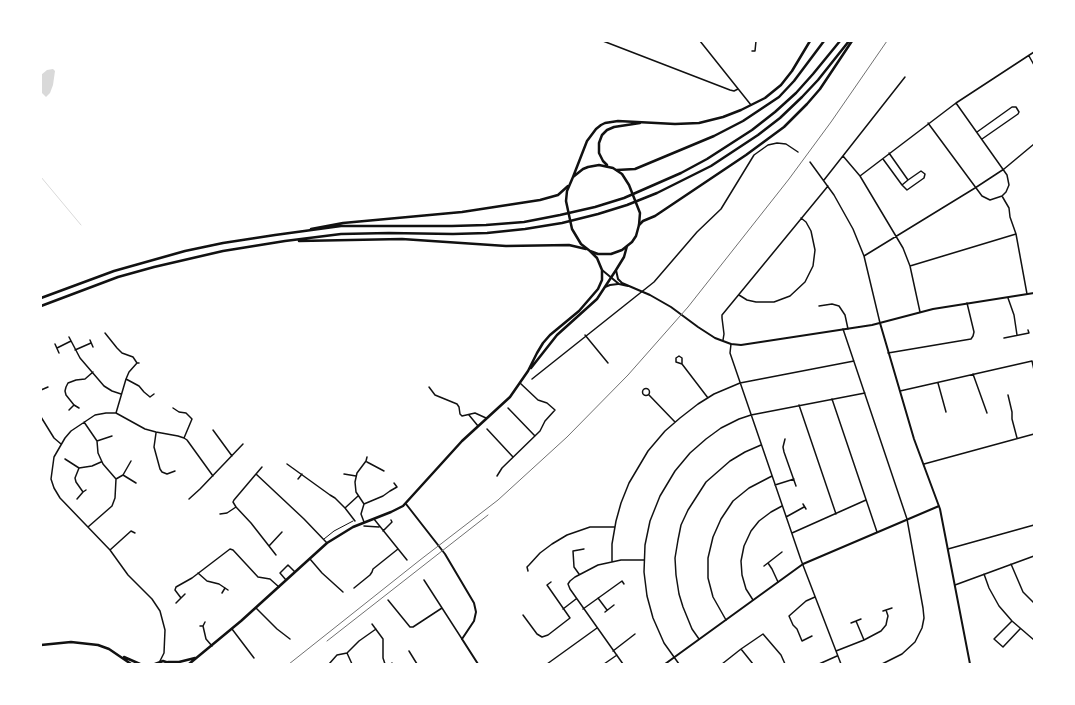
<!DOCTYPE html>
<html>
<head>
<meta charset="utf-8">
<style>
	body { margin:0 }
	#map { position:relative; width:1075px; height:705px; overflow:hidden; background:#fff; font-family:"Space Grotesk",sans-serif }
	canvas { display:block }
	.frame { position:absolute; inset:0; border:42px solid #fff; pointer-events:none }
</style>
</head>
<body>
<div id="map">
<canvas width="1075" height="705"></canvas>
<div class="frame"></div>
</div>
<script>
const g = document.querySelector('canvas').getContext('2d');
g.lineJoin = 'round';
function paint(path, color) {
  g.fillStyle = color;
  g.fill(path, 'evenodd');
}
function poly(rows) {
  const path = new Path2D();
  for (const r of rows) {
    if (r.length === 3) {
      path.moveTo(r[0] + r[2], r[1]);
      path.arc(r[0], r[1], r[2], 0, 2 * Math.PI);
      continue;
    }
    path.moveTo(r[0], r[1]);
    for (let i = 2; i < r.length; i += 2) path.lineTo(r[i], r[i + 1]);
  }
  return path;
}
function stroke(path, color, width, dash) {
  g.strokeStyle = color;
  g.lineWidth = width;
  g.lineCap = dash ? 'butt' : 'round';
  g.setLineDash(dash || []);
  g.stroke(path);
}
const water = poly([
	[53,69,55,71,53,85,50,93,46,97,41,92,41,75,47,70]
]);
const stream = poly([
	[41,177,81,225]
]);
const pedestrian = poly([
	[324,539,334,531,353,521]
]);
const minor = poly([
	[603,41,730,90,734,91,738,89],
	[700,41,751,105],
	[752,51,755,51,756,41],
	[1029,56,1034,65],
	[928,123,982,196,990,200,1002,196,1006,192,1009,185,1007,175,956,103],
	[977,132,1012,107,1016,107,1019,112,1018,114,982,139],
	[889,153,908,180,921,171,925,174,924,178,907,190,902,185,908,180],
	[843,156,860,176,903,248,910,266,920,312],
	[883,159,902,185],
	[810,162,834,195,853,229,864,256,880,323],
	[860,176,956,103,1034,52],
	[824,180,905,77],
	[1002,196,1009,208,1010,217,1016,234,1027,294],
	[864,256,975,188,1004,169,1034,144],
	[910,266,1016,234],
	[739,295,747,300,756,302,774,302,790,296,805,282,813,266,815,250,811,231,806,222,801,218],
	[1008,298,1014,315,1017,335],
	[819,306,832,304,839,306,845,315,848,329],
	[843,329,907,519,923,608,924,618,922,628,915,642,902,654,882,664],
	[105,333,117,348,122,353,133,357,137,363],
	[585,335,608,363],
	[69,337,80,358,104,386,112,391,121,394],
	[1004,338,1029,333,1028,330],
	[90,340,93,347],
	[723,340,724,334,722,318,722,315,828,186],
	[55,344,59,353],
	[731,344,730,353,801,560,841,664],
	[57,348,71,341],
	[75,350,91,343],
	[888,353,971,339,973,336,974,332,967,303],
	[682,364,676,362,676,358,679,356,682,358,682,364,708,398],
	[973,374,987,413],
	[126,379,139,386,144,392,150,397,154,394],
	[532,379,654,282,697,232,721,209,754,155,768,145,777,143,786,144,798,152],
	[938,383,946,412],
	[429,387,435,395,457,404,459,407,460,414,462,416,475,413,486,418],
	[646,392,3.5],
	[41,390,48,387],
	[900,391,1032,361,1034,370],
	[649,395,675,422],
	[1008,395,1012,412,1012,419,1017,438],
	[832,399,877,532],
	[799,405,836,514],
	[79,408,74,405,66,395,65,391,66,387,68,383,76,380,85,379,93,372],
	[173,408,179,412,186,413,192,419,184,438],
	[508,408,535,436],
	[69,410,74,405],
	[116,413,126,379,129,372,137,363,139,363],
	[469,415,478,426],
	[41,417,54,438,61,444],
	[84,422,97,441,98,453,103,464,116,479,115,498,112,506,88,527],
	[487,429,513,457],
	[213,430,232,456],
	[156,433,154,447,160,469,162,472,167,474,175,471],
	[785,439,783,447,784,452,796,486],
	[97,441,112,436],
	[65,459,79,468,92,466,101,462],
	[131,461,123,475,136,483],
	[367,462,384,471],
	[287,464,330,495,335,498,345,508,355,521],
	[924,464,1034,434],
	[79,468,75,478,76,482,83,492],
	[256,474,262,467],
	[344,474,356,476],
	[497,476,502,468,540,431,545,421,555,410,547,403,538,400,520,383],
	[116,479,123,475],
	[298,479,302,474],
	[775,485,794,479],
	[77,499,83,492,86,490],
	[189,499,200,489,243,444],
	[364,504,383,496,390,491,397,487,394,483],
	[803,504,806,509],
	[236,507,251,523,276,555],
	[345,508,358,496],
	[220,514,227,513,236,507,233,502,234,500,256,474,304,519,327,543],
	[786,517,804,507],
	[374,519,407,560],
	[364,522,361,514,364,504,356,492,355,482,357,473,366,461,367,457],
	[364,526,379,527],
	[383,531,392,522,391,520],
	[792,533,866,500],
	[269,546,282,532],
	[948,549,1034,525],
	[110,550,131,531,135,533],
	[310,559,322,573,343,592],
	[612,562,612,544,616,521,621,503,629,483,648,451,665,431,680,418,698,404,714,394,740,383,854,361],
	[768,563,772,569,778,582],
	[1011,564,1023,592,1034,603],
	[764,566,782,552],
	[528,571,527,567,529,565,540,553,552,544,567,535,590,527,614,527],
	[198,573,207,581,219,584,228,590],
	[579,574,574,567,573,551,584,549],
	[984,574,989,588,999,606,1012,621,1034,640],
	[286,580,280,573,288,565,295,572],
	[424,580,462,639],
	[955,585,1034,556],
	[354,588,370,575,372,572,373,569,398,549],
	[222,593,225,588],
	[181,598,175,590,176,587,192,578,230,549,233,550,258,577,270,579,279,587],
	[598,598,607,610],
	[388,600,410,627,413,627,442,608],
	[753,600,746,589,742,575,741,561,744,546,751,531,759,521,771,512,782,506],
	[176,603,185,594],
	[256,608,277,629,290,639],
	[563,609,576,599],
	[583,609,622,581,624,584],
	[883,611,892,608],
	[605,612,614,605],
	[523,615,537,634,542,637,548,635,570,618,547,585,551,582],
	[726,620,713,597,708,578,708,558,713,537,721,519,733,501,749,488,772,476],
	[856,621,864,640],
	[1012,621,994,639,1003,647,1020,629],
	[851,623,861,619],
	[372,624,383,639,383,658,385,664],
	[200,626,203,626,205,622],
	[203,626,206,639,212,646],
	[232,629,254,658],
	[812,636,802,641,797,629,793,625,789,616,806,601,815,597],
	[699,639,692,629,683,607,679,594,676,575,675,558,678,540,681,525,688,510,706,482,730,461,745,452,761,445],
	[741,649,753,664],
	[409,651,417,664],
	[613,651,635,634],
	[836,651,864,640,881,631,886,625,887,620,888,616,886,610],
	[347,653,352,664],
	[160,661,164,653,165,630,160,611,152,599,128,575,110,550,60,498,54,488,51,479,54,457,65,438,71,431,95,415,106,413,116,413,145,429,156,432,178,436,184,438,187,440,213,476],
	[329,664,337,655,347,653,359,641,376,629],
	[391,664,392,663],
	[547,664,597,628],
	[604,664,617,655],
	[623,664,570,589,568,584,570,581,575,577,598,565,621,560,644,560],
	[679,664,664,643,653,618,647,596,644,572,645,545,650,521,660,496,675,471,690,453,706,439,721,428,739,419,751,415,865,393],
	[722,664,741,649,763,634,781,655,785,664],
	[819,664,837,656]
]);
const tertiary = poly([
	[602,270,619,284,628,286],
	[616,270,618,279,622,283,650,295,671,307,698,327,715,338,731,344,741,345,872,325,933,309,1034,293],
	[605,287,610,285,618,284],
	[880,323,914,439,940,509,970,664],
	[406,504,445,554,474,603,476,612,474,621,462,639,478,664],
	[665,664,803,564,939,506]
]);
const primary = poly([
	[599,165,613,168,622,174,629,185,640,213,639,225,636,236,632,242,622,250,611,254,598,254,590,251,581,244,572,229,566,201,567,191,573,177,583,169,588,167,599,165],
	[607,165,603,161,599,153,599,143,602,135,607,130,614,127,640,123],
	[573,177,587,141,596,129,601,125,605,123,618,121,675,124,699,123,723,117,741,110,765,98,781,85,792,71,810,41],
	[531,368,557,335,597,299,616,270,624,257,627,246],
	[41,645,71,642,98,645,109,649,131,664],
	[124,657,140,664],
	[168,662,179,662,195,658],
	[155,664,163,661,169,663],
	[189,664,241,621,327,543,353,527,391,512,403,506,462,441,510,397,528,371,537,353,543,343,550,335,579,311,598,289,602,280,602,270,597,258,590,251]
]);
const motorway = poly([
	[617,170,635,169,714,136,743,121,779,97,794,81,824,41],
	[639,225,643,221,655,216,746,155,784,127,807,104,820,89,852,41],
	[311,229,343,223,462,212,540,200,558,195,568,186],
	[299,241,402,239,506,246,569,245,586,249],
	[41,298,114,271,185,251,223,243,275,235,341,226,452,226,486,225,524,222,560,215,595,207,624,198,681,173,707,159,752,130,775,112,796,93,813,74,840,41],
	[41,306,118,277,154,267,223,251,285,241,341,234,389,233,453,234,487,233,525,229,562,223,598,214,627,205,657,193,711,166,758,135,780,118,802,97,818,80,849,41]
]);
const rail = poly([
	[327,641,488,515],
	[289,664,420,560,498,500,567,437,628,375,688,307,789,179,831,122,887,41]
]);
paint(water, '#d9d9d9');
stroke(stream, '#d9d9d9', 1);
stroke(pedestrian, '#111', 1);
stroke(minor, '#111', 1.5);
stroke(tertiary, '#111', 2);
stroke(primary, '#111', 2.5);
stroke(motorway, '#111', 2.5);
stroke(rail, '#707070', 1);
</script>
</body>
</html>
